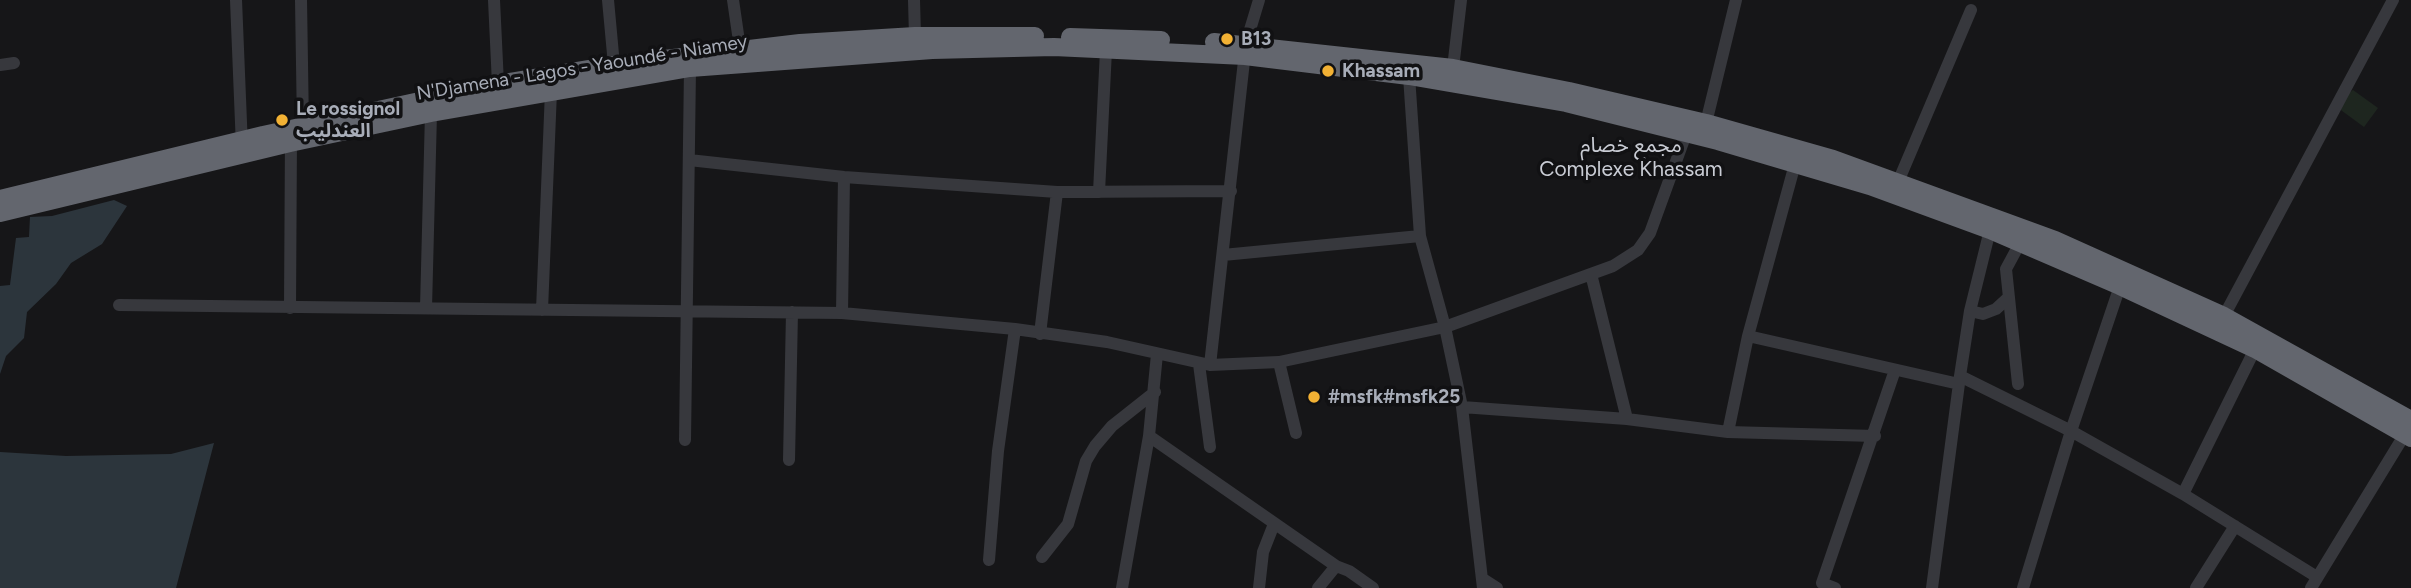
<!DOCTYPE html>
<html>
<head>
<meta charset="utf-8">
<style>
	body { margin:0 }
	canvas { display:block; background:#161618 }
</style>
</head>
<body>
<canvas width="2411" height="588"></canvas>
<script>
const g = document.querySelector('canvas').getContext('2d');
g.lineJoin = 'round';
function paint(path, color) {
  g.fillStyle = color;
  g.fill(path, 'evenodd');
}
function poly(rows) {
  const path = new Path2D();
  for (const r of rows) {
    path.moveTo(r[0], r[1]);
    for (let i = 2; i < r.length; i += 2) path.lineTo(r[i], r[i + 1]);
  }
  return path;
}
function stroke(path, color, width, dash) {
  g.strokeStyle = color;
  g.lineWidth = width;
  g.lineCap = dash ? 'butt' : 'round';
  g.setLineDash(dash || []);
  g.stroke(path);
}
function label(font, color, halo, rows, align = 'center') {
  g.font = font + ' Figtree,"Noto Sans Arabic",sans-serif';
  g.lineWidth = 7;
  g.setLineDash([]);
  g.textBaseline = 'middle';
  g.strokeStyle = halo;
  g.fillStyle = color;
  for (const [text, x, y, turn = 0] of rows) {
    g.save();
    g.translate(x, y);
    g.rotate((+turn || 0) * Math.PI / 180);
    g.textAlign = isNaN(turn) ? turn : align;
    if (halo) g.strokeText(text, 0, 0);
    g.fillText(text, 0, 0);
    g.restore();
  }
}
const green = poly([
	[2353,90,2378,108,2364,127,2334,105]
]);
const water = poly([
	[114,200,127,206,102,244,71,263,56,284,27,312,24,338,6,356,0,374,0,286,10,285,16,238,29,237,30,217,52,216],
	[214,443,176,588,0,588,0,452,66,456,171,454]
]);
const minor = poly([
	[236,0,242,147],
	[301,0,303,127],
	[494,0,498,84],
	[608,0,614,65],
	[733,0,740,48],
	[914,0,915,36],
	[0,65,14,63],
	[1453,68,1461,0],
	[1409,76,1420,236,1445,327,1462,407,1483,588],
	[1706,123,1736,0],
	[689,160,844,177,1057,192,1231,191],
	[1898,182,1971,10],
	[1099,192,1106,50],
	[1223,255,1420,236],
	[1591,274,1627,419],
	[119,305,842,313,1015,329,1107,342,1210,365,1279,362,1445,327,1613,266,1638,250,1650,233,1686,134],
	[290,308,291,136],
	[426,308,431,113],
	[542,310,551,91],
	[1970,311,1983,314,1996,309,2008,298],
	[842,313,844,177],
	[2224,316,2393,0],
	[1040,334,1057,192],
	[1748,336,1959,384],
	[1279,362,1296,433],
	[1199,364,1210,447],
	[1210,365,1246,43,1259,0],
	[1960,376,2071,431,2183,494,2317,577],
	[2018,384,2006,269,2020,243],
	[1462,407,1627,419,1728,432,1875,436],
	[1728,432,1748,336,1795,164],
	[1149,436,1336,566,1349,571,1373,588],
	[685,440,690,68],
	[789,460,792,312],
	[2183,494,2255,349],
	[1042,557,1068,524,1086,461,1095,446,1112,426,1155,392],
	[989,560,998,451,1015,329],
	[1483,579,1497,588],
	[1122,588,1149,436,1157,354],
	[1259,588,1263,552,1274,524],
	[1318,588,1336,566],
	[1835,588,1822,583,1895,370],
	[1932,588,1960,376,1970,311,1990,230],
	[2023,588,2071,431,2120,286],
	[2196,588,2235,526],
	[2311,588,2405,434]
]);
const highway = poly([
	[1070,37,1161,40],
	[1214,42,1453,68,1569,91,1706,123,1833,159,2055,240,2224,316,2411,420],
	[0,199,263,135,498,84,614,65,800,43,915,36,1035,36],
	[0,213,290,143,431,113,690,68,932,50,1054,47,1245,56,1409,76,1566,103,1718,141,1870,186,1990,230,2120,286,2255,349,2411,438]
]);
const markers = [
	[1227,39,7,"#f2b134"],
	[1328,71,7,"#f2b134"],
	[282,120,7,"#f2b134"],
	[1314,397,7,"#f2b134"]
];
const poiNames = [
	["B13",1241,39],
	["Khassam",1342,71],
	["Le rossignol",296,109],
	["العندليب",296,131],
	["#msfk#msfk25",1328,397]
];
const streetNames = [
	["N'Djamena - Lagos - Yaoundé - Niamey",582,68,-9]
];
const neighbourhoodNames = [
	["مجمع خصام",1631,146],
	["Complexe Khassam",1631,170]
];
paint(green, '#1e261f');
paint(water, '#2c353c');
stroke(minor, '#37383d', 12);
stroke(highway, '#63666e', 18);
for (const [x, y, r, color] of markers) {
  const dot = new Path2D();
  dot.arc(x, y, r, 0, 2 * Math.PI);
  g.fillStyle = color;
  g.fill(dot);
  stroke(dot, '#111113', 2.5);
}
label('bold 19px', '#a8adb8', '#111113', poiNames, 'left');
label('19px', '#a8adb8', '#111113', streetNames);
label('21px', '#c9ccd4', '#111113', neighbourhoodNames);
</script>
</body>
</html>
